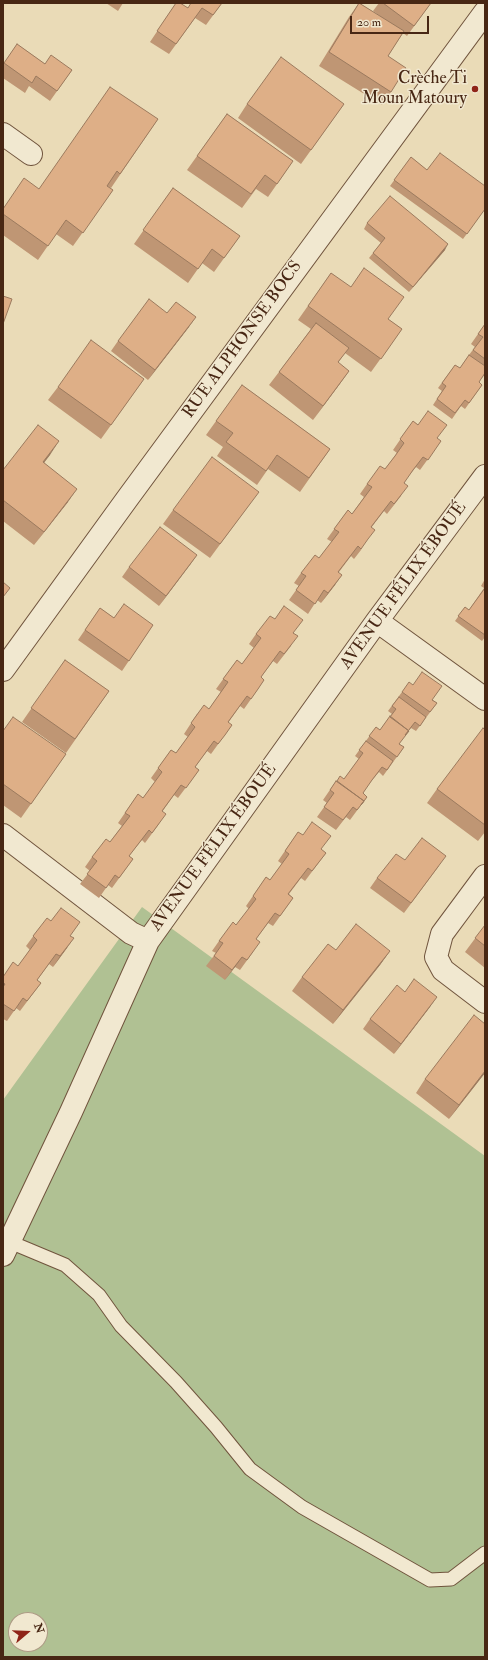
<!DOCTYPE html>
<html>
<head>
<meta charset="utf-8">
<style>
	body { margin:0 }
	#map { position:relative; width:488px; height:1660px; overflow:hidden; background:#eadbb7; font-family:"IM FELL Double Pica",serif }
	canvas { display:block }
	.frame { position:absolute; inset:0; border:4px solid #482714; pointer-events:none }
	.north { position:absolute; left:8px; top:1612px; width:40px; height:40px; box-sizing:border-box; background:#f1e8d0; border:1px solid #ad9b85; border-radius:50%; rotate:71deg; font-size:11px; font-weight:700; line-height:16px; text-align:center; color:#482714 }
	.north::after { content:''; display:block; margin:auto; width:14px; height:18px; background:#8f2418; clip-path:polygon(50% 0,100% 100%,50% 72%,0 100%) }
	.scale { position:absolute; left:350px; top:16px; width:79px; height:18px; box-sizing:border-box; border:2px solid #482714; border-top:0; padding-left:5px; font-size:12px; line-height:14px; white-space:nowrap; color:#482714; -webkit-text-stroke:3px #f1e8d0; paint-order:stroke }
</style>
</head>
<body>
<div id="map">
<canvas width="488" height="1660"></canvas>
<div class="frame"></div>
<div class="north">N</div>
<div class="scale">20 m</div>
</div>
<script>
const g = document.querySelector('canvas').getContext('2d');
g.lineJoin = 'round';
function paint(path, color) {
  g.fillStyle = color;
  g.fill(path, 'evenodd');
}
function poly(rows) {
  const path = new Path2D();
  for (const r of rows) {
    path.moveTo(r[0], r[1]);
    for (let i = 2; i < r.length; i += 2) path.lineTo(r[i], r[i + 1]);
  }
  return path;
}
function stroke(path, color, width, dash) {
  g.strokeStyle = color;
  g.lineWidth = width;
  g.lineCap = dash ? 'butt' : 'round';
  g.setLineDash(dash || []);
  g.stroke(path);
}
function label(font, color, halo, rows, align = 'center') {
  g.font = font + ' "IM FELL Double Pica",serif';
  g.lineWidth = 3;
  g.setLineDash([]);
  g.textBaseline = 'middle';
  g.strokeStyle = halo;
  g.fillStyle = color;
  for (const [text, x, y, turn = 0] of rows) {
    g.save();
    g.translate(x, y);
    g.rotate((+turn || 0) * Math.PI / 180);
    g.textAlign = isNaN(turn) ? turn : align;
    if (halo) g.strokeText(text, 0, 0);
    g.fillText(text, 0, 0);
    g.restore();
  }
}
const green = poly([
	[142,907,485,1156,485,1657,3,1657,3,1100],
	[16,1620,40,1620,40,1644,16,1644]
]);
const service = poly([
	[10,1242,65,1265,99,1295,121,1326,176,1382,216,1427,250,1469,302,1507,430,1580,451,1579,485,1553]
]);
const minor = poly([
	[3,134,31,154],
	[377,621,485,699],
	[3,670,127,499,485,12],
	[3,835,131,933,148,941],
	[485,876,442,934,436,957,443,970,485,1002],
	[3,1255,71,1112,148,941,377,621,485,476]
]);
const wall = poly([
	[106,3,123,3,118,11],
	[176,3,188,8,222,3,206,25,195,18,169,54,150,42],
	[359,3,380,16,373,11,379,3,431,3,407,36,403,33,388,56,391,92,382,105,319,66,349,17],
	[17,44,45,64,72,70,50,101,29,86,25,93,3,78,3,65],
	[247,104,344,104,301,164,238,118],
	[227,114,293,161,268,197,256,189,242,208,187,170],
	[158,119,111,188,107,186,113,190,73,246,56,234,38,260,3,235,3,209,39,189],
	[411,157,427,170,485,209,463,239,390,186],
	[173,188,240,236,214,272,202,263,188,283,134,244],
	[367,223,445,250,409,292,369,258,381,243,364,229],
	[331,273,388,319,402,329,371,372,345,353,338,363,349,371,339,385,313,420,269,385,279,372,311,329,298,320],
	[167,313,189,327,148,380,111,351,118,341],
	[485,324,485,374,479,382,482,385,465,409,461,406,452,419,433,405,442,391,438,388,455,365,460,368,469,355,475,347,471,344],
	[144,379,101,439,48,400,58,387],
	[242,385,330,449,300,492,268,469,257,485,217,456,223,447,206,435],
	[413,421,441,441,420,470,416,467,407,478,404,483,401,496,387,514,384,511,371,528,361,550,354,559,351,556,339,572,335,585,321,603,317,600,308,614,289,600,299,586,294,583,301,573,319,558,332,542,327,539,348,510,352,514,364,497,360,494,367,484,385,469,397,453,393,450],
	[50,455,44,462,68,502,34,545,3,521,3,470],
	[249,505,210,558,163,524,173,510],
	[197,555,159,606,122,577,129,567],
	[485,579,485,637,482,641,455,621,465,607,469,610,484,588,481,586],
	[100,608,114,618,153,625,122,671,78,640],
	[294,633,291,646,277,664,273,661,261,677,264,680,251,699,244,709,240,706,228,723,232,725,211,754,207,751,195,767,199,770,178,798,174,795,162,812,159,824,145,843,142,840,132,852,129,856,133,859,112,888,108,885,99,898,80,884,90,871,85,867,92,857,110,842,122,826,118,823,138,794,143,798,155,782,151,778,171,750,176,753,188,737,184,734,197,714,209,709,221,692,216,689,237,660,242,664,254,648,249,644,256,634],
	[65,660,109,691,66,753,22,722],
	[413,685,437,703,416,731,411,728,401,741,399,744,404,747,383,776,379,772,368,785,363,793,367,797,350,820,346,817,336,830,317,817,327,803,323,800,336,781,344,779,359,759,355,756,376,727,380,730,392,714,388,711,402,692],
	[485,730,485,832,478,841,427,803,437,789],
	[3,731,66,754,21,818,3,805],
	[298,832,326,853,305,881,301,878,289,894,293,898,273,926,268,923,256,939,253,952,240,970,235,967,225,980,206,966,216,953,212,951,219,941,236,925,249,909,246,906,266,877,270,880,282,864,278,861],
	[405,860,439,866,404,913,370,888,377,878],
	[485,925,485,968,465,952],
	[40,927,70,936,67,948,53,967,49,964,37,980,41,983,20,1011,16,1008,7,1021,3,1019,3,977,18,966,30,950,26,946],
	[336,950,390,951,380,965,333,1024,292,991,302,977],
	[430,1007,394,1054,363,1029,370,1019],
	[485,1073,449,1119,416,1093,425,1079]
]);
const shadedWall = poly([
	[448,244,445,250,409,292,413,287],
	[196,317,189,327,148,380,155,370],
	[349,371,339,385,313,420,323,406],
	[59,441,50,455,34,476,43,462],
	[77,489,68,502,34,545,44,532],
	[197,555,190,565,159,606,166,596],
	[342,575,335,585,321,603,328,593],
	[74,938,67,948,53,967,60,956],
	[390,951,380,965,333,1024,343,1010],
	[242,957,235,967,225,980,232,970],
	[437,997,430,1007,394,1054,401,1044],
	[485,1071,485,1073,449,1119,459,1105]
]);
const building = poly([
	[176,3,180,3,188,8,191,3,222,3,213,15,202,8,176,44,157,31,176,3],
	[359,3,404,31,388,56,406,68,391,92,329,52,359,3],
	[383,3,431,3,414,26,383,3],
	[17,44,45,64,51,55,72,70,57,91,36,76,32,83,4,63,17,44],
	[281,57,344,104,311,150,247,104,281,57],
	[110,87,158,119,120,174,117,171,107,186,113,190,83,233,66,220,48,246,3,214,3,209,24,178,39,189,110,87],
	[227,114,293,161,277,184,265,175,251,194,197,156,227,114],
	[440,153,485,186,485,209,467,234,394,180,411,157,427,170,440,153],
	[173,188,240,236,224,258,212,249,198,269,143,230,173,188],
	[390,196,448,244,413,287,373,253,385,238,367,223,390,196],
	[364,268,404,297,388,319,402,329,381,359,308,306,331,273,351,287,364,268],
	[3,296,12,299,3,324,3,296],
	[149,299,167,313,176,302,196,317,155,370,118,341,149,299],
	[316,323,349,348,338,362,349,371,323,406,279,372,316,323],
	[485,324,485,359,473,350,483,337,478,334,485,324],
	[91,340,144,379,111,425,58,387,91,340],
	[469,355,485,366,485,373,479,382,482,385,469,403,465,400,455,413,437,399,446,386,442,383,455,365,460,368,469,355],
	[242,385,330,449,309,478,277,455,266,471,226,442,233,433,216,421,242,385],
	[428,411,447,425,437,438,441,441,428,460,423,457,413,470,404,483,408,486,394,504,391,501,371,527,375,530,368,539,361,549,358,546,338,572,342,575,328,593,324,590,315,604,296,590,306,576,301,573,315,555,319,558,339,532,334,529,348,510,352,514,372,487,367,484,380,466,385,469,395,456,404,443,400,439,413,421,418,425,428,411],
	[38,425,59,441,43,462,77,489,44,532,3,500,3,470,38,425],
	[212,457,259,492,220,544,173,510,212,457],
	[160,527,197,555,166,596,129,567,160,527],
	[3,582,10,588,3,597,3,582],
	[485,588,485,635,458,616,465,607,469,610,485,588],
	[124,604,153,625,129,661,85,630,100,608,114,618,124,604],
	[284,606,303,620,293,633,298,636,284,654,280,651,261,677,264,680,258,689,251,699,247,696,228,722,232,725,225,735,218,744,214,741,195,767,199,770,186,788,181,785,162,811,166,814,152,833,149,830,129,856,133,859,119,878,115,875,106,888,87,874,97,861,92,857,106,839,110,842,130,816,125,813,138,794,143,798,162,772,158,768,171,750,176,753,195,727,191,723,204,705,209,709,228,682,223,679,237,660,242,664,261,638,256,634,270,616,275,619,284,606],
	[65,660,109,691,75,739,31,708,65,660],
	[422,672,442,686,432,700,437,703,430,712,402,692,409,682,413,685,422,672],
	[399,697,426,717,420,726,415,722,405,735,409,731,390,717,396,709,392,706,399,697],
	[390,716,409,731,399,744,404,747,397,757,369,736,376,727,380,730,390,716],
	[13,717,66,754,31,804,3,784,3,731,13,717],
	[483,728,485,730,485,825,437,789,483,728],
	[366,741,393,761,387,770,382,767,372,780,363,793,367,797,361,805,364,801,337,781,340,776,344,779,363,753,359,750,366,741],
	[336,781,364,801,357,810,353,807,343,820,324,807,334,793,330,790,336,781],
	[312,822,331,836,321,849,326,853,312,871,308,868,288,894,293,898,280,916,275,913,256,939,260,942,247,960,242,957,232,970,214,956,223,943,219,941,233,922,236,925,256,899,253,896,266,877,270,880,289,854,285,851,298,832,303,835,312,822],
	[422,838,446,856,411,903,377,878,396,854,405,860,422,838],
	[61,908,80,922,70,936,74,938,60,956,56,954,37,980,41,983,27,1001,23,998,14,1011,3,1004,3,987,5,984,3,983,3,977,13,962,18,966,37,940,33,936,47,918,51,921,61,908],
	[356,924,390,951,343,1010,302,977,328,944,336,950,356,924],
	[485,925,485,946,475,938,485,925],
	[414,979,437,997,401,1044,370,1019,397,985,405,992,414,979],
	[474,1015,485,1024,485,1071,459,1105,425,1079,474,1015]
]);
const markers = [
	[475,89,4,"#8f2418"]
];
const poiNames = [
	["Crèche Ti",467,79],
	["Moun Matoury",467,99]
];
const streetNames = [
	["RUE ALPHONSE BOCS",243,340,-54],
	["AVENUE FÉLIX ÉBOUÉ",404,586,-54],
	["AVENUE FÉLIX ÉBOUÉ",214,848,-54]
];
paint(green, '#b0c193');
stroke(service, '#70543d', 15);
stroke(minor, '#70543d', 24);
stroke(service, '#f1e8d0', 13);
stroke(minor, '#f1e8d0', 22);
paint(wall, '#bf9674');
paint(shadedWall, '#9b7a5e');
paint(building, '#deaf87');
stroke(building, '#9b7a5e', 1);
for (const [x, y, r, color] of markers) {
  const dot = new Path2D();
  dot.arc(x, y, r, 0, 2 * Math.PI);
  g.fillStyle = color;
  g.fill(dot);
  stroke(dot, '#f1e8d0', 1.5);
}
label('17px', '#482714', '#f1e8d0', poiNames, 'right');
label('17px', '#482714', '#f1e8d0', streetNames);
</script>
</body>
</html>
